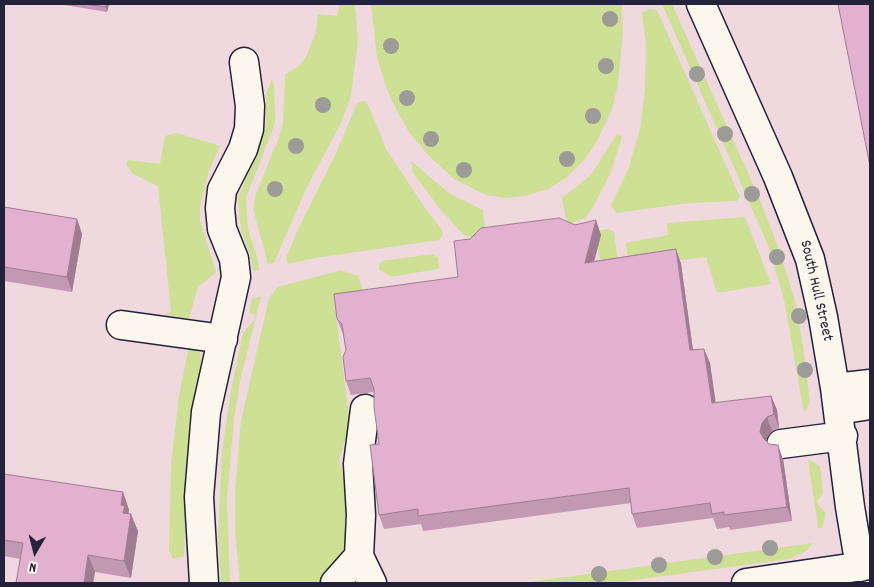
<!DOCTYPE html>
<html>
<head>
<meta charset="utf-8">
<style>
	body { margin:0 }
	#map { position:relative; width:874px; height:587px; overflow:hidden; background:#f6e9e6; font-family:Dekko,sans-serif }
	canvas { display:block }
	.frame { position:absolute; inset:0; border:5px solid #22223b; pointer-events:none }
	.north { position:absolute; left:10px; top:527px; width:50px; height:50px; -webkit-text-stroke:4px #fbf7ec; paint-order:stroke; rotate:188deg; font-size:14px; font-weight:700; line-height:20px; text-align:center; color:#22223b }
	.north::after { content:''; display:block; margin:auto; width:18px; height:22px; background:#22223b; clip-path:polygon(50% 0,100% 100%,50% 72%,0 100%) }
</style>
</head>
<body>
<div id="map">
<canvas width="874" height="587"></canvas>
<div class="frame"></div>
<div class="north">N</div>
</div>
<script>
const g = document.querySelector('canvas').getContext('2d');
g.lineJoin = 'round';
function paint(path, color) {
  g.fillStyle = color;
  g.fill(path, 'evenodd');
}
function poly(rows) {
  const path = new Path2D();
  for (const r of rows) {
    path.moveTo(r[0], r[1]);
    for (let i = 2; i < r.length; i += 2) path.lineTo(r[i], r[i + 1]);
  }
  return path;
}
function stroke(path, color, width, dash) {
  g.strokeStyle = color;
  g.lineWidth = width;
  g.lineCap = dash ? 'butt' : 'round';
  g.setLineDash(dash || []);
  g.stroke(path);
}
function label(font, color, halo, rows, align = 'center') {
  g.font = font + ' Dekko,sans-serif';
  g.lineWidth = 4.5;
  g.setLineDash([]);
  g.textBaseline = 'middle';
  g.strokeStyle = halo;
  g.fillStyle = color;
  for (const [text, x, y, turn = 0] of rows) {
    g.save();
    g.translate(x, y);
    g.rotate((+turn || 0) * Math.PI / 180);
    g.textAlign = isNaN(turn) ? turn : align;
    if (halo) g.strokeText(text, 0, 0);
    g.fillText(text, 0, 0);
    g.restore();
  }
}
const built = poly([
	[4,4,870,4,870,583,4,583]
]);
const green = poly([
	[340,4,355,4,358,39,351,96,341,123,306,189,274,263,268,264,253,208,256,194,279,137,283,123,285,75,300,65,306,57,316,32,318,14,337,16],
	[371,4,622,4,623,32,618,84,612,109,596,143,583,161,566,178,548,189,524,196,506,198,486,195,454,179,428,155,409,132,396,109,386,87,377,57],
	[662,4,672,4,760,200,779,250,795,301,803,346,810,403,804,413,784,300,768,245],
	[649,9,657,10,740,197,737,201,689,203,616,213,611,205,628,170,640,129,645,91,646,43,642,13],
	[272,79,274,84,275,123,246,198,248,229,258,260,259,270,253,271,250,254,241,230,238,199,266,128,266,94],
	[362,101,366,102,369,107,386,149,425,208,442,230,443,235,439,240,315,258,288,264,286,258,299,227,337,151,357,103],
	[177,133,220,146,209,171,200,207,200,220,216,272,198,287,189,319,165,314,171,312,158,186,133,174,126,165,128,160,160,164,165,136],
	[617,134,622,137,610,174,592,209,585,218,567,225,562,198,591,175],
	[411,161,450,194,483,210,485,229,477,240,464,235,441,210,413,173],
	[745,217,771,284,717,293,706,257,629,266,626,243,668,235,667,223],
	[609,229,614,232,619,270,601,263,595,236,569,234],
	[433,254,438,258,439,267,437,269,391,277,379,269,379,264,382,261],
	[341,270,358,276,367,302,335,307,350,423,339,460,352,502,346,541,334,581,331,583,240,583,235,530,235,491,241,421,269,298,278,287],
	[261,296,240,381,234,419,227,498,230,583,221,583,218,537,222,452,231,390,243,333,254,320,255,315,249,313,252,299],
	[189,346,194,346,200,353,201,362,188,462,184,556,173,559,169,551,171,465,179,396],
	[808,459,820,466,823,493,817,501,819,506,826,513,822,528,818,528],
	[813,543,806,551,789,559,612,583,522,583]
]);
const minor = poly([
	[701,4,778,177,810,259,823,317,835,388,850,507,860,567],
	[121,325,223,339],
	[835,388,870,384],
	[365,409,358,464,361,515,359,556,372,583],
	[838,410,870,405],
	[781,444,843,436],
	[204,583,199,497,206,412,236,277,234,259,222,229,220,208,222,190,243,149,249,129,250,106,244,62],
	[335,583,359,556],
	[746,583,870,565]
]);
const trees = [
	[610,19],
	[391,46],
	[606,66],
	[697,74],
	[407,98],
	[323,105],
	[593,116],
	[725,134],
	[431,139],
	[296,146],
	[567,159],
	[464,170],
	[275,189],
	[752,194],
	[777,257],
	[799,316],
	[805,370],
	[770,548],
	[715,557],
	[659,565],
	[599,574]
];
const wall = poly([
	[58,4,109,4,107,12],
	[4,207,77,219,82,234,72,292,4,281],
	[575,225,601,235,594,261,676,249,681,264,693,350,704,349,710,363,715,403,771,396,777,410,779,428,772,431,767,438,766,441,783,459,792,521,730,530,729,527,717,529,713,518,637,528,632,514,631,503,423,531,421,524,384,529,379,515,379,444,374,392,351,395,346,381,346,350,343,334,337,319,458,277],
	[4,474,123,492,129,510,128,514,138,531,131,578,95,572,93,583,16,583,20,559,4,556]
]);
const shadedWall = poly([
	[106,4,109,4,107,12,106,7],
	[77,219,82,234,72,292,67,277],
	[596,220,601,235,590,277,585,263],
	[676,249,681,264,695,365,690,350],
	[704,349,710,363,718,418,712,403],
	[771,396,777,410,779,428,774,414],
	[767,417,772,431,767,438,766,446,760,432,762,423],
	[778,445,783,459,792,521,787,507],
	[123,492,129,510,128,515,131,514,138,531,131,578,124,561,121,505],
	[88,555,95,572,93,583,84,583]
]);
const building = poly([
	[85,4,106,4,106,7,85,4],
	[838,4,870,4,870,166,838,4],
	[4,207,77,219,67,277,4,267,4,207],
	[559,218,575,225,596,220,585,263,676,249,690,350,704,349,712,403,771,396,774,414,767,417,762,423,760,432,764,439,769,444,778,445,787,507,724,515,724,512,712,514,710,503,632,514,629,488,418,516,418,509,379,515,370,445,379,444,374,407,374,389,370,378,346,381,343,357,346,350,342,324,337,319,334,294,458,277,454,241,470,239,481,228,559,218],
	[4,474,123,492,121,505,125,506,123,513,131,514,124,561,88,555,84,583,16,583,23,543,4,540,4,474]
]);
const streetNames = [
	["South Hull Street",815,291,77]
];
paint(built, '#f0d8df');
paint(green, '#cde094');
stroke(minor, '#22223b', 31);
stroke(minor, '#fbf7ec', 28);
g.fillStyle = '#9d9b97';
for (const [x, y] of trees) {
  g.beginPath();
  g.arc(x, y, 8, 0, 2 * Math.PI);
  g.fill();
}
paint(wall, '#c398b3');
paint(shadedWall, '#9f7c92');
paint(building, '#e3b1d0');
stroke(building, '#9f7c92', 1);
label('16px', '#22223b', '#fbf7ec', streetNames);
</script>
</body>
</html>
